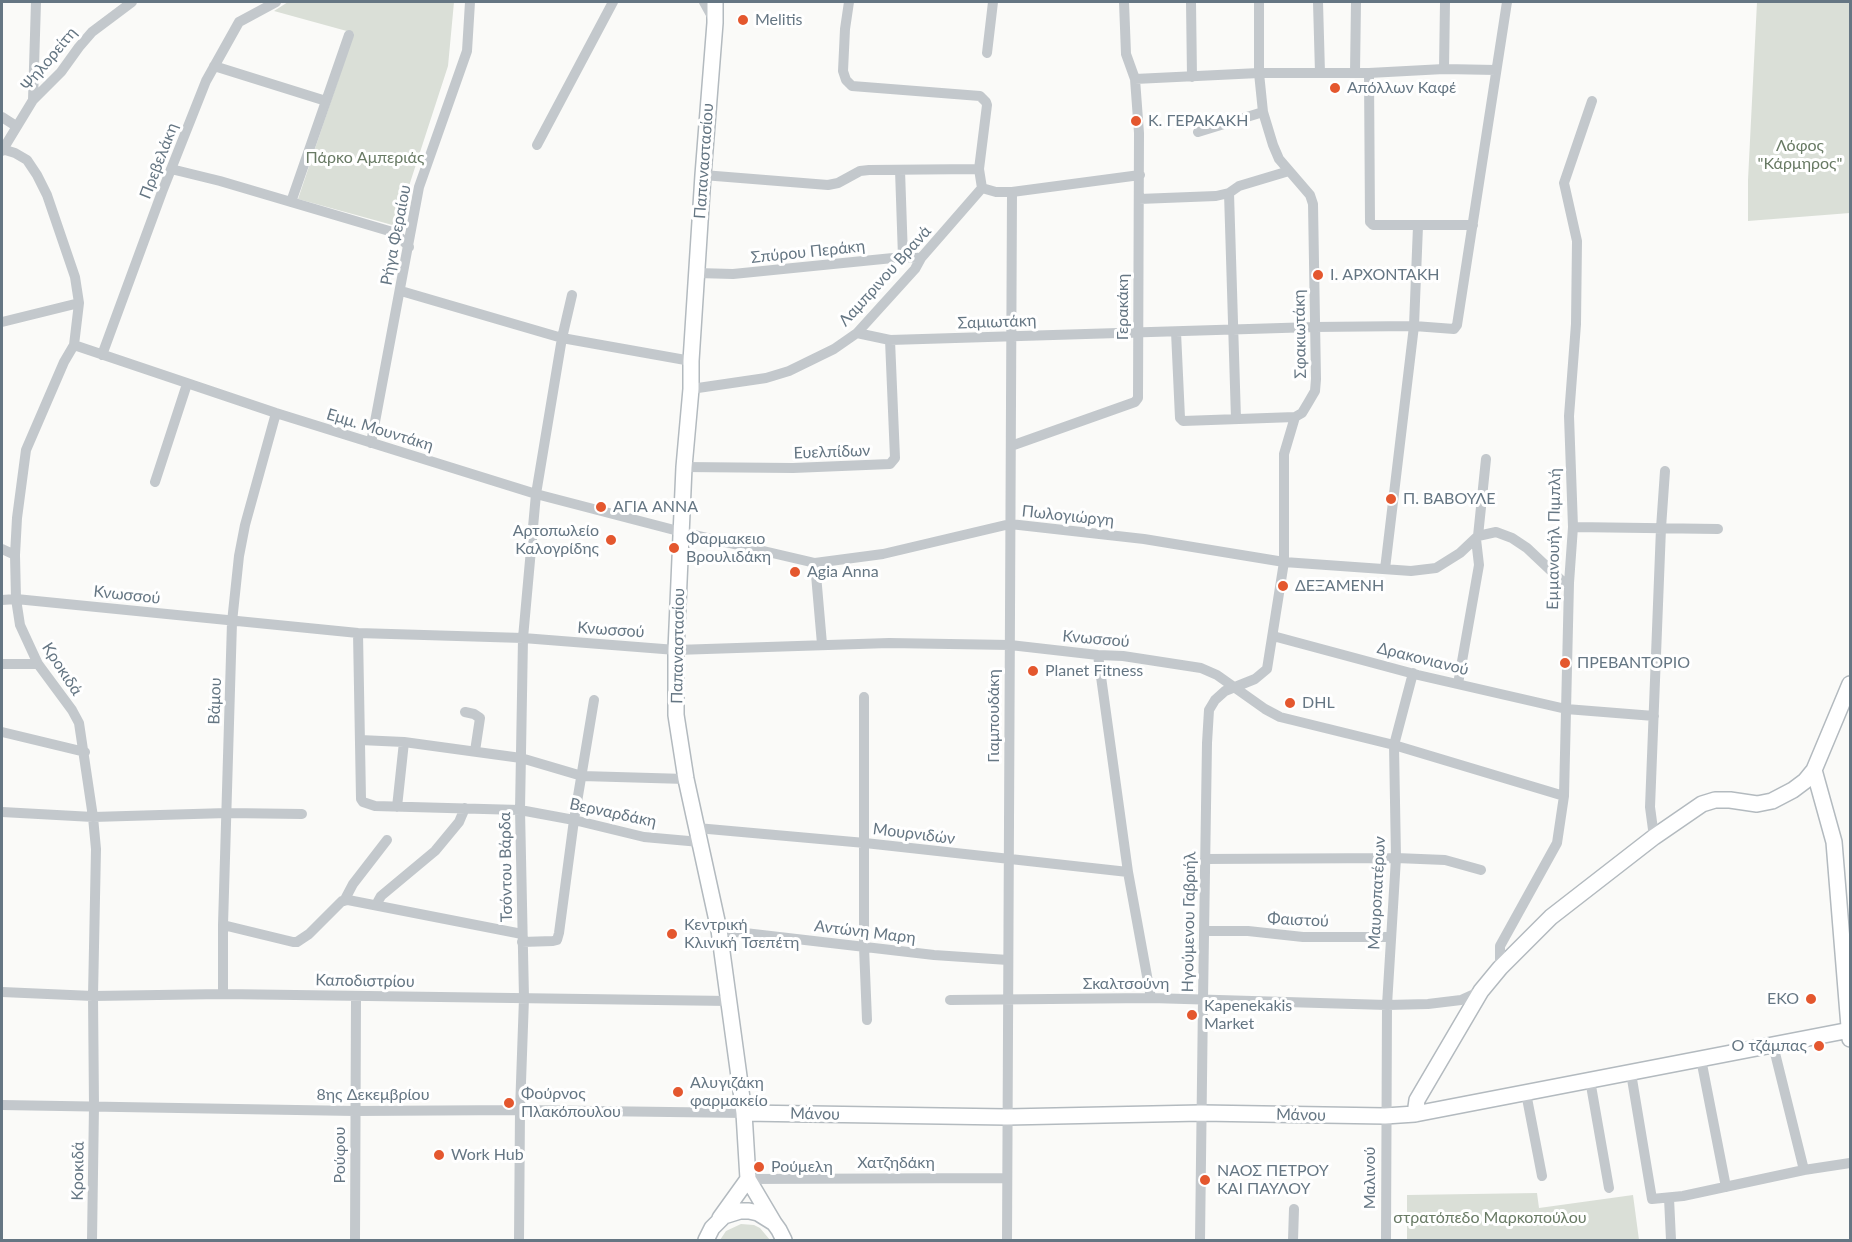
<!DOCTYPE html>
<html>
<head>
<meta charset="utf-8">
<style>
	body { margin:0 }
	#map { position:relative; width:1852px; height:1242px; overflow:hidden; background:#fafaf8; font-family:Lato,sans-serif }
	canvas { display:block }
	.frame { position:absolute; inset:0; border:3px solid #657683; pointer-events:none }
</style>
</head>
<body>
<div id="map">
<canvas width="1852" height="1242"></canvas>
<div class="frame"></div>
</div>
<script>
const g = document.querySelector('canvas').getContext('2d');
g.lineJoin = 'round';
function paint(path, color) {
  g.fillStyle = color;
  g.fill(path, 'evenodd');
}
function poly(rows) {
  const path = new Path2D();
  for (const r of rows) {
    path.moveTo(r[0], r[1]);
    for (let i = 2; i < r.length; i += 2) path.lineTo(r[i], r[i + 1]);
  }
  return path;
}
function stroke(path, color, width, dash) {
  g.strokeStyle = color;
  g.lineWidth = width;
  g.lineCap = dash ? 'butt' : 'round';
  g.setLineDash(dash || []);
  g.stroke(path);
}
function label(font, color, halo, rows, align = 'center') {
  g.font = font + ' Lato,sans-serif';
  g.lineWidth = 6;
  g.setLineDash([]);
  g.textBaseline = 'middle';
  g.strokeStyle = halo;
  g.fillStyle = color;
  for (const [text, x, y, turn = 0] of rows) {
    g.save();
    g.translate(x, y);
    g.rotate((+turn || 0) * Math.PI / 180);
    g.textAlign = isNaN(turn) ? turn : align;
    if (halo) g.strokeText(text, 0, 0);
    g.fillText(text, 0, 0);
    g.restore();
  }
}
const green = poly([
	[288,2,454,2,448,66,396,226,298,199,354,33,274,11],
	[1757,2,1850,2,1850,213,1748,221,1748,180],
	[1537,1193,1539,1208,1633,1195,1639,1240,1407,1240,1407,1195],
	[741,1224,754,1225,760,1228,770,1240,720,1240,726,1231]
]);
const street = poly([
	[704,2,714,20],
	[849,2,845,29,843,71,846,80,852,86,980,96,986,102,987,105,979,169,982,188],
	[1191,2,1192,77],
	[1318,2,1320,73],
	[987,53,993,2],
	[214,66,326,101],
	[1444,69,1445,2],
	[1355,72,1356,2],
	[1369,73,1370,222,1373,225,1473,225],
	[1135,79,1259,73,1369,73,1444,69,1496,70],
	[33,100,36,2],
	[2,117,16,126],
	[1198,132,1263,112],
	[537,145,613,2],
	[2,149,15,153,27,160,37,175,47,195,75,277,79,303,74,345,64,362,26,450,17,518,15,555,16,599,20,625,38,664,72,710,79,723,93,817,96,849,93,996,94,1106,92,1240],
	[2,151,33,100,61,72,79,47,92,32,132,2],
	[171,169,220,181,396,233,409,247],
	[900,170,903,257],
	[703,175,828,185,838,183,860,171,869,170,979,169],
	[982,188,996,192,1012,192,1140,175],
	[1229,193,1236,419],
	[1139,199,1216,196,1229,193,1239,186,1289,171],
	[291,202,349,35],
	[697,273,733,274,903,257,921,258],
	[401,291,562,338,691,361],
	[2,322,79,303],
	[1176,332,1180,418,1183,421,1295,417],
	[857,333,890,340,1314,327,1414,326,1454,329,1457,325,1507,2],
	[74,345,276,413,536,494,682,532,815,563,883,554,1010,524,1144,539,1284,562,1411,571,1436,568,1460,553,1478,536,1496,532,1512,538,1527,548,1563,582,1569,583],
	[102,355,162,192,206,81,239,22,276,2],
	[691,389,766,378,789,371,834,349,857,333,915,269,921,258,982,188],
	[371,443,419,187,467,51,470,2],
	[1011,446,1135,402,1138,398,1139,133,1135,79,1126,54,1124,2],
	[684,467,793,468,890,464,895,458,890,340],
	[155,482,187,384],
	[1573,527,1718,529],
	[1478,536,1486,459],
	[2,549,15,555],
	[815,563,822,644],
	[1385,569,1414,326,1418,226],
	[2,600,16,599,358,633,523,638,676,650,889,643,1010,645,1098,655,1123,656,1201,668,1217,675,1265,709,1280,717,1394,745,1564,796],
	[358,633,361,799,363,802,375,806,520,810,574,820,644,837,700,842],
	[1273,636,1418,675,1566,709,1654,716],
	[1098,655,1128,872,1151,998],
	[2,664,38,664],
	[1458,684,1479,565,1476,539],
	[864,697,864,947,867,1020],
	[465,712,474,714,480,718,475,751],
	[2,732,85,752],
	[360,740,404,742,521,758,582,776,686,779],
	[397,807,404,742],
	[2,812,93,817,227,813,302,814],
	[697,828,865,843,1128,872],
	[1654,837,1650,807,1661,528,1665,471],
	[1205,859,1396,858,1445,860,1481,870],
	[344,901,353,884,387,840],
	[376,905,381,896,435,851,459,822,465,808],
	[223,925,293,942,297,942,309,934,342,901,348,900,522,934],
	[719,930,934,955,1008,960],
	[1204,931,1248,931,1303,937,1391,937],
	[522,942,553,941,557,940,559,933,574,820,594,700],
	[1500,968,1500,946,1557,843,1564,796,1569,583,1573,527,1569,416,1576,324,1577,241,1564,183,1592,101],
	[2,992,93,996,223,994,729,1001],
	[223,994,223,925,232,622,239,556,245,525,276,413],
	[950,1000,1151,998,1387,1005,1428,1004,1461,1000,1481,991],
	[1773,1045,1804,1170],
	[1701,1059,1726,1187],
	[1631,1073,1652,1199,1683,1196,1804,1170,1850,1163],
	[1590,1080,1609,1188],
	[1526,1093,1542,1176],
	[2,1105,355,1111,520,1110,744,1113],
	[748,1179,1007,1178],
	[1669,1198,1671,1240],
	[355,1240,356,997],
	[519,1240,520,1110,524,998,520,810,523,638,536,494,562,338,572,295],
	[1007,1240,1012,192],
	[1200,1240,1203,1000,1207,743,1209,710,1215,700,1225,691,1255,679,1267,669,1284,562,1284,454,1295,417,1302,413,1308,403,1315,391,1316,379,1313,204,1310,195,1279,159,1273,145,1263,112,1259,73,1259,2],
	[1293,1240,1294,1209],
	[1386,1240,1387,1005,1396,858,1394,745,1413,673]
]);
const secondary = poly([
	[715,2,715,23,703,175,691,361,691,389,684,467,676,650,676,715,686,779,719,930,744,1113,748,1179,774,1223],
	[1814,770,1834,842,1850,1039],
	[744,1113,1007,1117,1201,1113,1385,1116,1415,1114,1850,1030],
	[1415,1114,1417,1100,1481,991,1500,968,1551,917,1654,837,1702,804,1715,800,1730,800,1757,804,1772,801,1793,790,1805,781,1814,770,1850,684],
	[720,1218,748,1179],
	[706,1240,712,1228,724,1216,740,1211,749,1211,758,1213,774,1223,779,1230,784,1240]
]);
const markers = [
	[743,20,6,"#e4572e"],
	[1335,88,6,"#e4572e"],
	[1136,121,6,"#e4572e"],
	[1318,275,6,"#e4572e"],
	[1391,499,6,"#e4572e"],
	[601,507,6,"#e4572e"],
	[611,540,6,"#e4572e"],
	[674,548,6,"#e4572e"],
	[795,572,6,"#e4572e"],
	[1283,586,6,"#e4572e"],
	[1565,663,6,"#e4572e"],
	[1033,671,6,"#e4572e"],
	[1290,703,6,"#e4572e"],
	[672,934,6,"#e4572e"],
	[1811,999,6,"#e4572e"],
	[1192,1015,6,"#e4572e"],
	[1819,1046,6,"#e4572e"],
	[678,1092,6,"#e4572e"],
	[509,1103,6,"#e4572e"],
	[439,1155,6,"#e4572e"],
	[759,1167,6,"#e4572e"],
	[1205,1180,6,"#e4572e"]
];
const poiNames = [
	["Melitis",755,20],
	["Απόλλων Καφέ",1347,88],
	["Κ. ΓΕΡΑΚΑΚΗ",1148,121],
	["Ι. ΑΡΧΟΝΤΑΚΗ",1330,275],
	["Π. ΒΑΒΟΥΛΕ",1403,499],
	["ΑΓΙΑ ΑΝΝΑ",613,507],
	["Αρτοπωλείο",599,531,"right"],
	["Καλογρίδης",599,549,"right"],
	["Φαρμακειο",686,539],
	["Βρουλιδάκη",686,557],
	["Agia Anna",807,572],
	["ΔΕΞΑΜΕΝΗ",1295,586],
	["ΠΡΕΒΑΝΤΟΡΙΟ",1577,663],
	["Planet Fitness",1045,671],
	["DHL",1302,703],
	["Κεντρική",684,925],
	["Κλινική Τσεπέτη",684,943],
	["EKO",1799,999,"right"],
	["Kapenekakis",1204,1006],
	["Market",1204,1024],
	["Ο τζάμπας",1807,1046,"right"],
	["Αλυγιζάκη",690,1083],
	["φαρμακείο",690,1101],
	["Φούρνος",521,1094],
	["Πλακόπουλου",521,1112],
	["Work Hub",451,1155],
	["Ρούμελη",771,1167],
	["ΝΑΟΣ ΠΕΤΡΟΥ",1217,1171],
	["ΚΑΙ ΠΑΥΛΟΥ",1217,1189]
];
const streetNames = [
	["Ψηλορείτη",49,59,-50],
	["Πρεβελάκη",159,161,-69],
	["Παπαναστασίου",704,161,-86],
	["Ρήγα Φεραίου",396,235,-79],
	["Σπύρου Περάκη",808,252,-6],
	["Λαμπρινου Βρανά",885,276,-48],
	["Γερακάκη",1123,307,-90],
	["Σαμιωτάκη",997,322,-2],
	["Σφακιωτάκη",1300,334,-91],
	["Εμμ. Μουντάκη",380,430,17],
	["Ευελπίδων",832,452,-2],
	["Πωλογιώργη",1068,516,6],
	["Εµµανουήλ Πιµπλή",1554,539,-89],
	["Κνωσσού",127,595,6],
	["Κνωσσού",611,630,4],
	["Κνωσσού",1096,639,5],
	["Παπαναστασίου",678,646,-89],
	["Δρακονιανού",1423,659,14],
	["Κροκιδά",62,669,57],
	["Βάμου",215,701,-88],
	["Γιαμπουδάκη",994,716,-90],
	["Βερναρδάκη",613,813,12],
	["Μουρνιδών",914,834,7],
	["Τσόντου Βάρδα",506,867,-91],
	["Μαυροπατέρων",1377,893,-87],
	["Φαιστού",1298,920,3],
	["Ηγούμενου Γαβριήλ",1189,922,-89],
	["Αντώνη Μαρη",865,932,7],
	["Καποδιστρίου",365,981,1],
	["Σκαλτσούνη",1126,984],
	["8ης Δεκεμβρίου",373,1095],
	["Μάνου",815,1114,1],
	["Μάνου",1301,1115,1],
	["Ρούφου",340,1155,-90],
	["Χατζηδάκη",896,1163],
	["Κροκιδά",78,1171,-89],
	["Μαλινού",1370,1178,-90]
];
const parkNames = [
	["Λόφος",1800,146],
	["\"Κάρμηρος\"",1800,164],
	["Πάρκο Αμπεριάς",365,158],
	["στρατόπεδο Μαρκοπούλου",1490,1218]
];
paint(green, '#dadfd7');
stroke(secondary, '#b3babf', 18);
stroke(street, '#c3c8cc', 10);
stroke(secondary, '#fff', 15);
for (const [x, y, r, color] of markers) {
  const dot = new Path2D();
  dot.arc(x, y, r, 0, 2 * Math.PI);
  g.fillStyle = color;
  g.fill(dot);
  stroke(dot, '#fff', 2);
}
label('16px', '#657683', '#fff', poiNames, 'left');
label('16px', '#657683', '#fff', streetNames);
label('16px', '#687a64', '#fff', parkNames);
</script>
</body>
</html>
